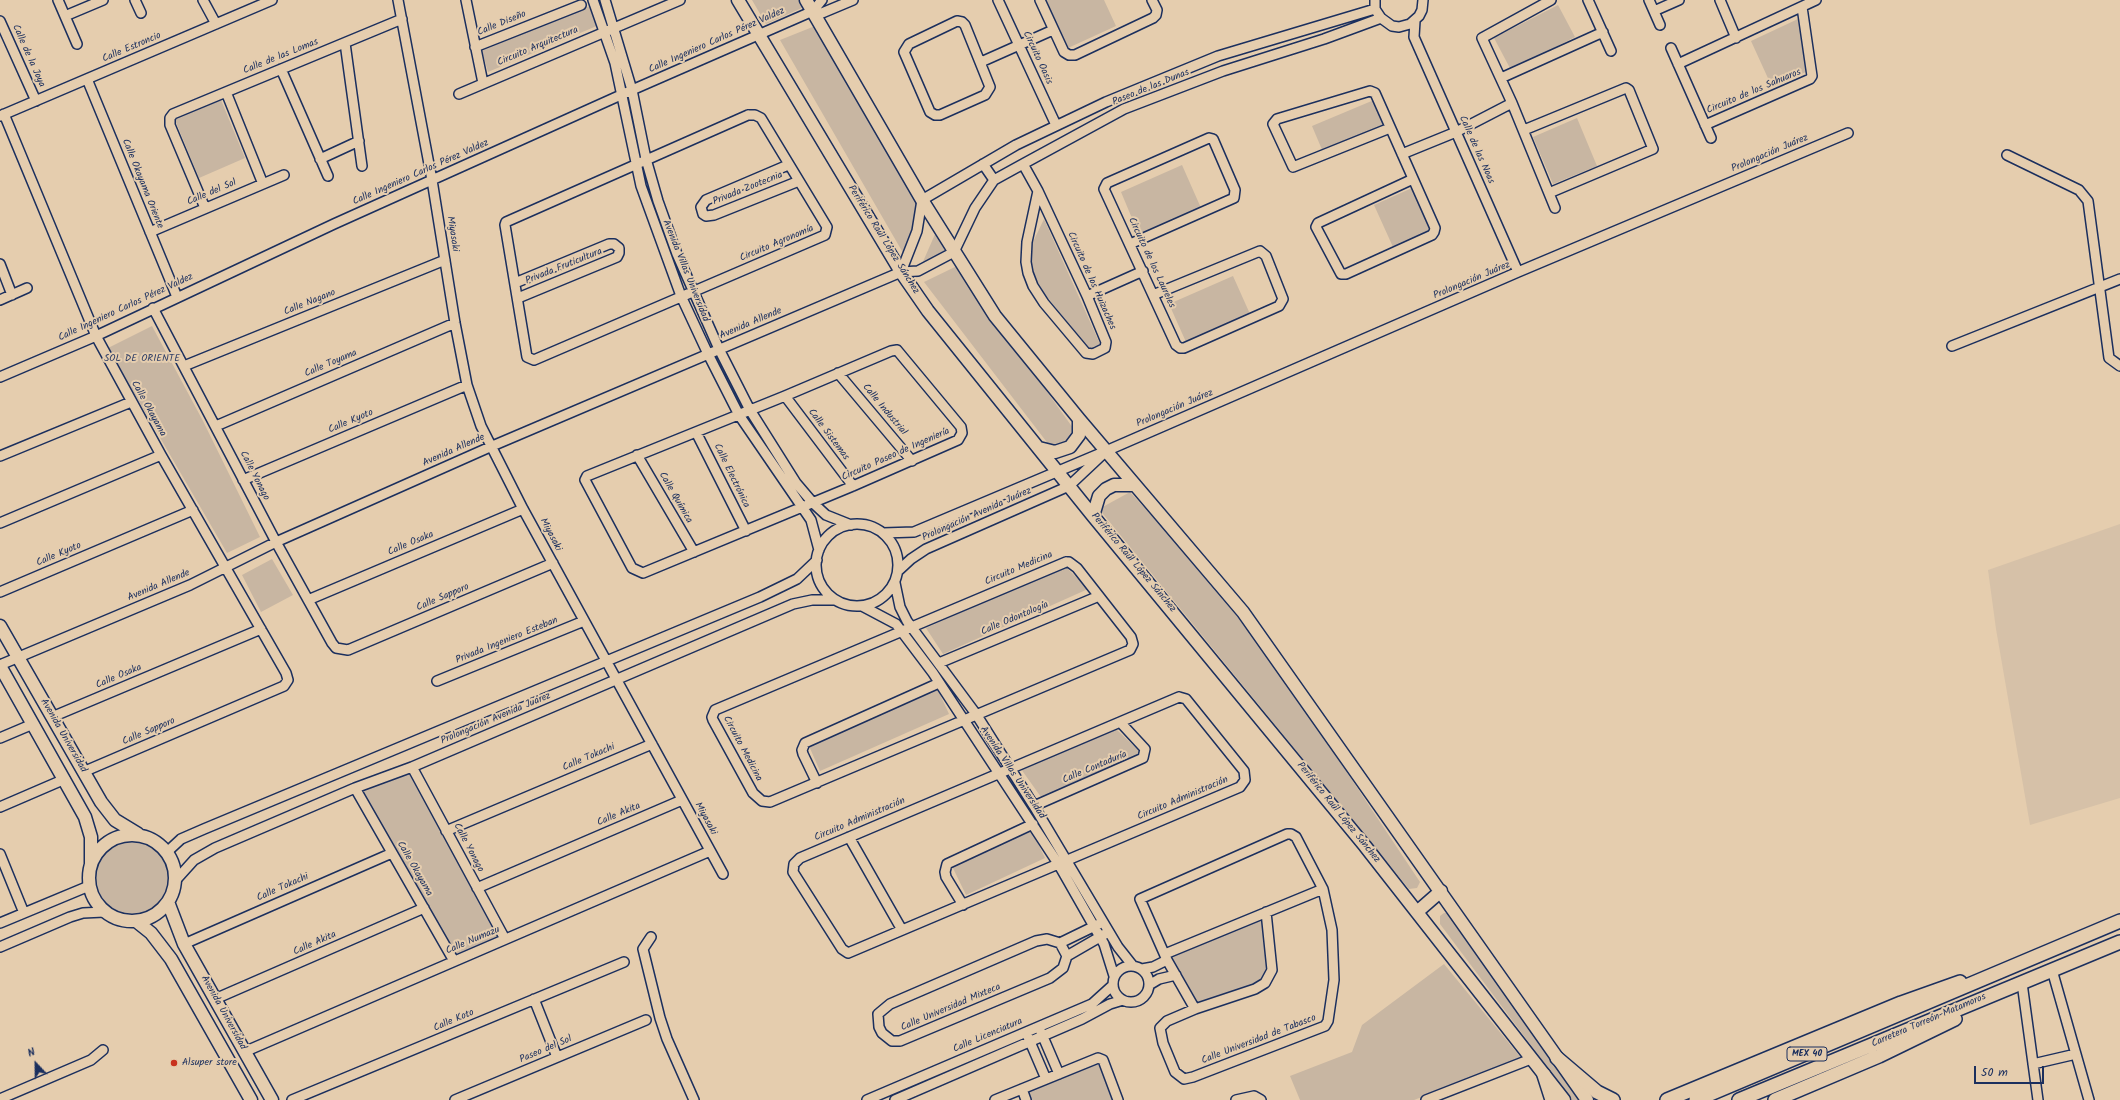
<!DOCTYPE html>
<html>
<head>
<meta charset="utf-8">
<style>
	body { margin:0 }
	#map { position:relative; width:2120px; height:1100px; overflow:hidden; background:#e5cdae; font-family:Kalam,sans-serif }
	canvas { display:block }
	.north { position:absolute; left:16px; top:1044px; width:40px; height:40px; -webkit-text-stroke:3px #e5cdae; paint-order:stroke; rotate:338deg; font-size:11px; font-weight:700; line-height:16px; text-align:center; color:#1b2f5e }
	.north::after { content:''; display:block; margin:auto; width:14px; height:18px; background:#1b2f5e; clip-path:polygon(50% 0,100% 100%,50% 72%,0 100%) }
	.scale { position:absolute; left:1974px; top:1066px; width:70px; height:18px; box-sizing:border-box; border:2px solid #1b2f5e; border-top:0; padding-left:5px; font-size:12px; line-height:14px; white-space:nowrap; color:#1b2f5e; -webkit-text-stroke:3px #e5cdae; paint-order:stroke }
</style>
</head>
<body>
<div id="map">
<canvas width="2120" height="1100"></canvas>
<div class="north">N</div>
<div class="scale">50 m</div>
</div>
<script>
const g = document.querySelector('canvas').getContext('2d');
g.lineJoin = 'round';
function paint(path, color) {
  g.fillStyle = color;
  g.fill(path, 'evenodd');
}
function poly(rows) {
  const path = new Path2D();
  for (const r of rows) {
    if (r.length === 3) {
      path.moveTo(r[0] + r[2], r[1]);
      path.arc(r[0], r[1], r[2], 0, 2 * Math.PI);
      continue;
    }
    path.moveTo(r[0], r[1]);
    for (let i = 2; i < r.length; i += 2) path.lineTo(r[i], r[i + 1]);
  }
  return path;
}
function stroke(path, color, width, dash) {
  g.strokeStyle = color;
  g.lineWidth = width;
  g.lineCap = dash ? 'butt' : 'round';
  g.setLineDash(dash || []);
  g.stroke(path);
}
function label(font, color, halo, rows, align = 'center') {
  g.font = font + ' Kalam,sans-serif';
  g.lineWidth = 4;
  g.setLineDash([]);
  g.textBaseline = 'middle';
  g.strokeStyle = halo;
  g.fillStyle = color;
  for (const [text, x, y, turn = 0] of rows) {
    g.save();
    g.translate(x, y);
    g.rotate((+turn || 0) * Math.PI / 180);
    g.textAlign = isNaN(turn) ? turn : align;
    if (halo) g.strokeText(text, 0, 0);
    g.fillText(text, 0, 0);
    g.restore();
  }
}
const built = poly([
	[2120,524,2120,798,2030,825,1996,629,1988,570]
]);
const green = poly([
	[752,0,800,0,804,7,766,24],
	[1046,0,1104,0,1116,26,1068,48],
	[1558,5,1575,37,1511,70,1494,38],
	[590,6,599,25,488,72,482,51],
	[1798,19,1808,71,1772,87,1751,41],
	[815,26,918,200,906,258,780,40],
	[221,100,245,158,199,178,175,120],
	[1374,100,1386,125,1323,152,1312,126],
	[1577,118,1597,166,1553,184,1533,137],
	[1182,165,1201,208,1139,235,1121,192],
	[1412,188,1431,230,1393,247,1374,205],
	[1044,219,1100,344,1089,349,1044,293,1033,273,1031,252,1033,242],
	[936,232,948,257,918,273],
	[957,266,1073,428,1074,433,1067,442,1055,447,1049,445,924,282],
	[1233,276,1250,314,1186,342,1169,304],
	[152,326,203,421,260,537,227,553,108,348],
	[1130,492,1203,572,1286,681,1420,882,1417,888,1409,889,1099,509],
	[272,559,293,595,261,612,242,575],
	[1065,566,1088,589,943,654,926,628],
	[937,688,949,714,820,771,809,746],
	[1115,728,1140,752,1138,755,1041,797,1021,769],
	[412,773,499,938,455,957,359,790],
	[1031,829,1045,858,966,895,952,866],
	[132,878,39],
	[1444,913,1448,913,1582,1100,1572,1100,1440,924,1440,916],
	[1262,917,1267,971,1259,982,1195,1004,1170,957],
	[1444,964,1522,1059,1414,1100,1300,1100,1290,1076,1352,1052,1362,1025],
	[1099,1062,1113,1100,1030,1100,1026,1091]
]);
const minor = poly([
	[58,0,77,44],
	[135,0,141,13],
	[203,0,216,24],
	[398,0,432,180,455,323,467,385,481,426,523,509,723,874],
	[466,0,483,83],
	[593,0,615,63,641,186,681,296,708,354,739,415,811,520,819,550],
	[605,0,632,90,646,159,658,201,677,254,719,349,750,410,796,483,813,503,826,515,851,525],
	[998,0,1056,125],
	[1040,0,1064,52,1069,55,1075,55,1153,18,1156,15,1157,10,1152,0],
	[1375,0,1375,9,1381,18,1392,26,1399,27,1410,24,1419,16,1422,10,1423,0],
	[1551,0,1482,38,1512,103,1555,208],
	[1588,0,1611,51],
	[1649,0,1660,25],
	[1720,0,1736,38],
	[813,11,822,0],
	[1654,11,1679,0],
	[65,16,103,0],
	[0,21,36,101],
	[957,21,962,22,965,25,990,87,985,95,940,115,935,115,930,112,904,52,909,44,957,21],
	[1415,21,1414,37,1518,272],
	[345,43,362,166],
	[475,47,581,5],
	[1671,48,1711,138],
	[981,62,1053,30],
	[1678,64,1816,0],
	[281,69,328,176],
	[1501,78,1603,32],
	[87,79,177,297],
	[226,92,263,184],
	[459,94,680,0],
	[4,114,96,336,161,455,286,673,288,680,284,686,83,772],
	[748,115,755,115,761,118,827,227,825,235,534,360,527,357,505,225,506,222,748,115],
	[0,116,272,0],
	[1705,125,1810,79,1812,76,1802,7],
	[1390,128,1293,167,1273,124,1277,119,1370,91,1375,93,1435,228,1434,232,1432,235,1346,274,1341,274,1316,227,1318,223,1413,179],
	[1524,130,1626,88,1629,90,1653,149,1549,193],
	[1402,154,1456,132,1512,103],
	[2007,155,2079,190,2088,201,2109,358,2120,366],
	[320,159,359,141],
	[983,164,994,180],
	[1023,164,1038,191,1087,296,1106,342,1105,348,1093,354,1086,353,1044,303,1033,286,1028,273,1026,262,1027,242,1038,191],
	[788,165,706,200,701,207,703,214,706,216,714,215,799,181],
	[205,208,170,125,170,118,173,114,402,19],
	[150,232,284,175],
	[1130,244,1234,198,1235,190,1213,139,1209,138,1107,183,1104,189,1176,345,1180,348,1184,348,1279,306,1283,299,1266,256,1260,251,1153,295],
	[0,264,12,295],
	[901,272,917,231,922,200,1016,145,1106,102,1218,56,1375,9],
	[515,283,609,244,614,244,619,248,619,253,617,257,518,298],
	[1087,296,1143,271],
	[0,300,27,288],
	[153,308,276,542,332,643,336,648,348,650,553,563],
	[1952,346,2120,279],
	[897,350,961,427,962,433,958,440,853,486,643,573,632,568,585,480,587,476,785,396,891,351,897,350],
	[184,366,445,260],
	[838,373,912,461],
	[0,377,96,336,334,224,632,90,813,11,822,13,853,0],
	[785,396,853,486],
	[216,426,455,323],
	[696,432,746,531],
	[637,455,694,552],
	[0,456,131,402],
	[243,480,467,385],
	[0,523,161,455],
	[857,565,41],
	[883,533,914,532,1106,451,1518,272,1848,133],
	[1066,562,1069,562,1077,568,1131,637,1133,644,1130,650,770,802,762,801,753,793,713,720,712,717,715,710,1066,562],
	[898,571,911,559,926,549,1069,486,1102,455],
	[895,583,900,607,907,621,976,714,1034,806,1118,947,1133,966],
	[0,592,193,510],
	[308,600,523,509],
	[862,606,896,624,933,673,1059,865,1104,944,1114,976],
	[939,663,1099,596],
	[0,665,190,585,276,542,490,447,901,272,918,271,954,252,975,208,994,180,1023,164,1124,109,1223,71,1324,39,1381,18],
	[437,681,584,621],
	[1179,697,1186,699,1244,771,1245,780,1240,787,848,953,842,949,793,872,794,864,800,858,1179,697],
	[52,717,261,629],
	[0,738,33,724],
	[412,767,505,939],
	[817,783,803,754,802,750,805,743,939,683],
	[355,788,454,961],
	[1034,806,1143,758,1145,749,1120,722],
	[0,807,65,779],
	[446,831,652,744],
	[849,837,902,930],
	[167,852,181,839,204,829,760,597,797,579,817,560],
	[0,854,24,913],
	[175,881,194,860,215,848,355,788,412,767,793,604,812,600,835,600],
	[477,888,682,800],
	[963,905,946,877,945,872,947,864,1033,824],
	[0,923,89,886],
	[651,937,643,949,660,1018,667,1039,694,1100],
	[1047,939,1060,943,1067,956,1063,968,1050,978,900,1041,892,1041,882,1033,879,1027,878,1014,890,1004,1036,941,1047,939],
	[1060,943,1099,924],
	[184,944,392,853],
	[0,947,70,917,83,913,104,912],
	[1165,954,1323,889],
	[1067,956,1105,934],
	[1131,984,18],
	[1142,969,1153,967,1167,960],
	[2052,970,2089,1100],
	[2022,983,2038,1100],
	[1149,985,1159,979,1176,975],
	[215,999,424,908],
	[534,999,557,1057],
	[1195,1009,1167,960,1140,899,1287,834,1291,834,1296,837,1323,889,1332,930,1334,980,1328,1021,1325,1026,1193,1077,1184,1079,1175,1072,1163,1043,1160,1028,1167,1021,1195,1009,1255,989,1265,983,1272,970,1266,912],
	[1041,1032,1059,1074],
	[1028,1037,1046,1079],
	[244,1052,710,851],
	[2033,1064,2076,1054],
	[1022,1089,1026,1100],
	[0,1099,91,1060,103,1050],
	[292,1100,624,962],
	[455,1100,646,1020],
	[867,1100,1092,1004,1113,985],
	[895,1100,1082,1019,1110,1004,1123,1000],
	[995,1100,1098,1058,1103,1060,1118,1100],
	[1236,1100,1254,1096,1261,1100],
	[1426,1100,1531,1059]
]);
const major = poly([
	[738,0,901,272,928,311,1093,516,1365,846,1564,1100],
	[806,0,922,200,995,316,1079,419,1243,612,1587,1100],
	[1039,448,1055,452,1070,447,1079,435,1079,419],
	[1093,516,1099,496,1106,489,1114,485,1134,485],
	[0,626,101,802,115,820,138,834],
	[0,666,85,817,91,837,91,863],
	[132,878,43],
	[168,902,184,944,272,1100],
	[1417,912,1441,891],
	[136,921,151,933,171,959,251,1100]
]);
const highway = poly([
	[1557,1058,1597,1092,1613,1100],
	[1544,1075,1552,1100],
	[1667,1100,1901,1003,1960,982],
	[1696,1100,2120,921],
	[1739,1100,2120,942],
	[1775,1100,1879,1056,1955,1019]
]);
const markers = [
	[174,1063,4,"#c8321e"]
];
const shields = [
	[1807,1054,40]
];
const shieldNames = [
	["MEX 40",1807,1054]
];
const streetNames = [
	["Calle Diseño",502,24,-22],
	["Calle Ingeniero Carlos Pérez Valdez",717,41,-24],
	["Circuito Arquitectura",538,47,-23],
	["Calle Estroncio",132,48,-23],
	["Calle de la Joya",28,56,66],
	["Calle de las Lomas",281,57,-22],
	["Circuito Oasis",1037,58,65],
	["Paseo de las Dunas",1151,88,-22],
	["Circuito de los Sahuaros",1754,92,-23],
	["Calle de las Noas",1476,150,66],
	["Prolongación Juárez",1770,154,-23],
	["Calle Ingeniero Carlos Pérez Valdez",421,173,-24],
	["Calle Okayama Oriente",142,184,68],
	["Privada Zootecnia",748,189,-22],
	["Calle del Sol",212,193,-23],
	["Miyasaki",452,234,81],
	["Periférico Raúl López Sánchez",883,240,58],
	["Circuito Agronomía",777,244,-23],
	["Circuito de los Laureles",1151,263,65],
	["Privada Fruticultura",564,267,-22],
	["Avenida Villas Universidad",685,271,68],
	["Circuito de los Huizaches",1091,281,66],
	["Prolongación Juárez",1472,281,-23],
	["Calle Nagano",310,303,-22],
	["Calle Ingeniero Carlos Pérez Valdez",126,308,-25],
	["Avenida Allende",751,324,-23],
	["Calle Toyama",331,364,-23],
	["Calle Okayama",148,409,61],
	["Prolongación Juárez",1175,409,-23],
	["Calle Industrial",884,410,50],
	["Calle Kyoto",351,422,-23],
	["Calle Sistemas",828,435,53],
	["Avenida Allende",454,451,-24],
	["Circuito Paseo de Ingeniería",896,455,-24],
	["Calle Yonago",254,476,63],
	["Calle Electrónica",731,476,64],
	["Calle Química",675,498,60],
	["Prolongación Avenida Juárez",977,515,-24],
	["Miyasaki",550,535,62],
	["Calle Osaka",411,544,-23],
	["Calle Kyoto",59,555,-23],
	["Periférico Raúl López Sánchez",1133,563,50],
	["Circuito Medicina",1019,569,-23],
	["Avenida Allende",159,586,-23],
	["Calle Sapporo",443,598,-23],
	["Calle Odontología",1015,619,-23],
	["Privada Ingeniero Esteban",507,641,-22],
	["Calle Osaka",119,677,-23],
	["Prolongación Avenida Juárez",496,719,-23],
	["Calle Sapporo",149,732,-23],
	["Avenida Universidad",63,736,60],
	["Circuito Medicina",742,749,62],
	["Calle Tokachi",589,758,-23],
	["Calle Contaduría",1095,768,-23],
	["Avenida Villas Universidad",1012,773,56],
	["Circuito Administración",1183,799,-23],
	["Periférico Raúl López Sánchez",1338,813,51],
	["Calle Akita",619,815,-23],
	["Miyasaki",705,819,61],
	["Circuito Administración",860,820,-23],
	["Calle Yonago",468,848,62],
	["Calle Okayama",414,869,60],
	["Calle Tokachi",283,888,-24],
	["Calle Numazu",473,941,-23],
	["Calle Akita",315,944,-24],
	["Calle Universidad Mixteca",951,1008,-23],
	["Avenida Universidad",223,1013,61],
	["Calle Koto",454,1021,-23],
	["Carretera Torreón-Matamoros",1929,1021,-23],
	["Calle Licenciatura",988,1036,-23],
	["Calle Universidad de Tabasco",1259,1040,-21],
	["Paseo del Sol",546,1050,-23]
];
const parkNames = [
	["SOL DE ORIENTE",142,359]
];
const poiNames = [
	["Alsuper store",182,1063]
];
paint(built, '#d6c1a8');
paint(green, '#c8b6a2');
stroke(minor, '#1b2f5e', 12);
stroke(major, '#1b2f5e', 15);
stroke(highway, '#1b2f5e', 16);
stroke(minor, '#e5cdae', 9);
stroke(major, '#e5cdae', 12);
stroke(highway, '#e5cdae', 13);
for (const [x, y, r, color] of markers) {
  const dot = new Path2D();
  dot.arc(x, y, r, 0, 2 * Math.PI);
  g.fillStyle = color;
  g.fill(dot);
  stroke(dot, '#e5cdae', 1.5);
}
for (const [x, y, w] of shields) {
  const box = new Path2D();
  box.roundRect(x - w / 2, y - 7, w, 14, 3);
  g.fillStyle = '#e5cdae';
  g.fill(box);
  stroke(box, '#1b2f5e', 1);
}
label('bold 9px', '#1b2f5e', null, shieldNames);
label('10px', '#1b2f5e', '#e5cdae', streetNames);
label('10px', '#2c3c65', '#e5cdae', parkNames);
label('10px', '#1b2f5e', '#e5cdae', poiNames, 'left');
</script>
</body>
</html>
